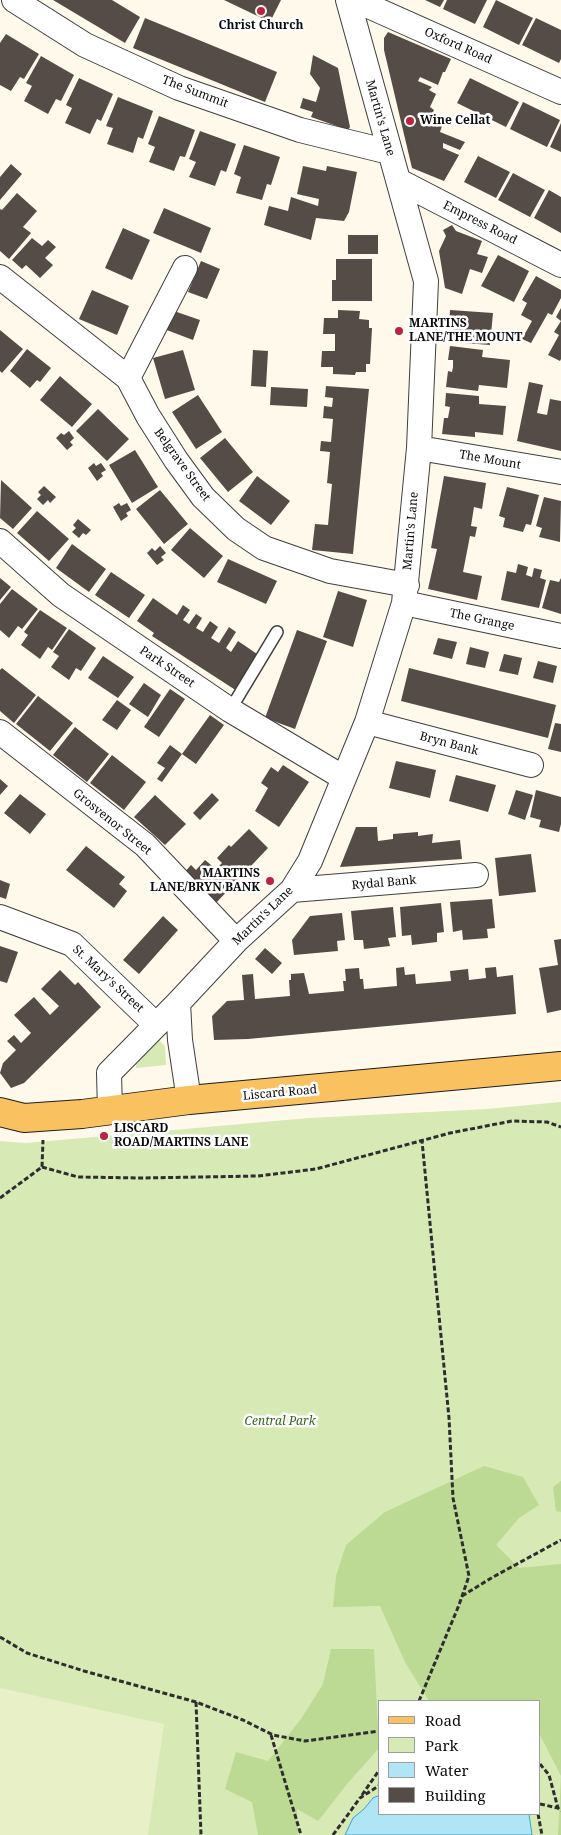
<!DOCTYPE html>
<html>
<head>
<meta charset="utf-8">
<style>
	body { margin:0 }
	#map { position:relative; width:561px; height:1835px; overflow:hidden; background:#fff9eb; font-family:"Noto Serif",serif }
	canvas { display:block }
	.legend { position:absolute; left:378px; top:1700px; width:162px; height:115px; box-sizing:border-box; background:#fff; border:1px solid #9e9e9e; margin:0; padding:6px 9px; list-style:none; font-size:15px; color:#0c0c0c }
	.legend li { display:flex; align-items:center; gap:10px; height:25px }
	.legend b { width:25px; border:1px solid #9e9e9e }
</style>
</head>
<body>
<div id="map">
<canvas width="561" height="1835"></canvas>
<ul class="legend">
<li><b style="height:6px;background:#fac160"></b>Road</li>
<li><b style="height:14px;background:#d7e9b5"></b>Park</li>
<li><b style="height:14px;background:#b0e5f6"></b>Water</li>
<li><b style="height:14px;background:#554c48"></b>Building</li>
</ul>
</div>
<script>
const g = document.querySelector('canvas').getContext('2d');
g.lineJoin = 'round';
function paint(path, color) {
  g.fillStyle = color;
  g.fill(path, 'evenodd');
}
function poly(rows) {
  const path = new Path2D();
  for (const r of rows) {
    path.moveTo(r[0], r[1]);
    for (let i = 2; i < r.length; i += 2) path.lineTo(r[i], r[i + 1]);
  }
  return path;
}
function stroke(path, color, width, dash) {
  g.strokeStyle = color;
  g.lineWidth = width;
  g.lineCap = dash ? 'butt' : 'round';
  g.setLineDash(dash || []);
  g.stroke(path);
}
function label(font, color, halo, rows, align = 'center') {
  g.font = font + ' "Noto Serif",serif';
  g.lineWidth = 5;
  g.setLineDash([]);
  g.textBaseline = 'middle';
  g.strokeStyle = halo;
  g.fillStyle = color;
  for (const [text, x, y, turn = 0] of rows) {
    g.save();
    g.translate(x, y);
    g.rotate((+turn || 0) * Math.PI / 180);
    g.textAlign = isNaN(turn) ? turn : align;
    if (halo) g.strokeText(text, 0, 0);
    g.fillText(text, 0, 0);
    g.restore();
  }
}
const green = poly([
	[159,1040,165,1046,166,1065,136,1068,137,1052,145,1042],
	[561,1102,561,1835,0,1835,0,1141,26,1143,309,1118,487,1109],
	[380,1701,540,1701,540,1814,380,1814]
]);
const forest = poly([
	[484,1466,523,1477,539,1505,519,1518,496,1545,519,1568,561,1564,561,1835,558,1835,561,1776,540,1735,540,1701,429,1701,405,1662,380,1606,333,1607,336,1576,346,1545,385,1512],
	[561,1481,561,1512,556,1511,553,1487],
	[331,1649,374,1649,379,1748,347,1784,318,1821,297,1809,298,1835,258,1835,252,1802,225,1789,236,1752,268,1761,301,1719,323,1684]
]);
const pitch = poly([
	[0,1688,164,1724,148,1835,0,1835]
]);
const water = poly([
	[380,1795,380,1814,529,1814,532,1835,345,1835,353,1818,364,1809,373,1798,380,1795]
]);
const building = poly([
	[53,0,112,0,140,17,125,43],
	[224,0,281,0,270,22],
	[425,0,444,0,440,7],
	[447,0,487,0,475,24,443,9],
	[496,0,533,18,519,45,483,27],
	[145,18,277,72,265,102,133,48],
	[536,18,561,30,561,59,559,63,522,45],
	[388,32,451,59,445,72,443,72,438,85,420,77,418,81,432,87,429,90,436,94,430,107,434,110,430,119,442,126,440,132,465,142,460,150,443,143,443,148,459,155,444,181,412,168,384,50,384,38],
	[6,34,39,54,24,79,20,77,11,91,0,85,0,43],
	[313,55,338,68,350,127,348,130,311,117,313,112,300,108,303,98,316,102,320,88,310,74],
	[41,56,74,75,61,101,56,99,48,114,24,101,32,86,26,83],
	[79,78,113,94,101,121,97,119,90,134,65,123,72,108,66,105],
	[470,78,519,102,506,127,457,103],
	[118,97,153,111,143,139,138,137,133,153,107,144,113,128,106,126],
	[523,102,560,120,547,147,510,129],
	[159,116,195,130,185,157,180,156,174,171,149,162,155,147,148,144],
	[561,123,561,152,550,147],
	[200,131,236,144,226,172,221,170,215,186,189,177,196,162,189,159],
	[244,145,280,157,271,185,267,184,262,200,236,193,241,177,234,174],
	[478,156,510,172,496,198,464,182],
	[11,164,22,174,0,200,0,177],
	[303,166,326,171,327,166,357,172,349,212,344,221,316,218,311,240,264,225,269,206,288,211,291,197,318,206,319,199,297,194],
	[513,173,545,190,530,217,498,200],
	[549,190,561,197,561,233,534,218],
	[17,193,37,211,23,227,31,233,9,259,0,251,0,209,2,210],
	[164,208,211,228,201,253,153,233],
	[452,225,456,231,482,241,477,254,488,257,482,273,470,269,462,294,445,288,439,251,446,236,443,230],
	[123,228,150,240,132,280,105,268],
	[348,235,378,235,378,254,348,254],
	[32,238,42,246,48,240,56,247,45,258,53,265,40,278,26,265,22,269,12,260],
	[498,255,529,271,514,302,481,286],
	[336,259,372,259,372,301,332,301,332,280,336,280],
	[201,261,220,269,207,299,188,292],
	[536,276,561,290,561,298,552,315,548,313,531,343,522,339,532,321,521,315,527,303,522,300],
	[92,290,129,306,117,335,79,319],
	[561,308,561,359,560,361,548,355,559,335,554,332,561,321,556,317],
	[171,310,200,320,193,340,164,329],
	[338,310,360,311,359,319,369,320,369,328,372,328,370,364,366,364,366,372,356,372,355,375,333,374,333,367,321,367,322,351,335,351,335,334,323,334,324,318,338,318],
	[450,310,493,313,490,345,452,342,453,326,449,326],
	[0,330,23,349,2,373,0,371],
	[450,346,483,350,482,357,510,360,507,388,479,385,478,391,446,387,448,371,452,372,453,367,453,360,448,360],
	[27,349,51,368,40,382,37,380,30,388,10,371],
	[183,350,195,390,165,399,153,358],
	[253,350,268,351,266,387,251,386],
	[60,376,92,404,72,427,40,400],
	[529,382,543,385,537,413,547,415,550,399,561,401,561,451,517,441],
	[326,386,369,389,353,554,312,550,315,524,328,525,332,484,327,483,330,452,320,451,321,441,331,442,333,419,323,418,324,406,332,407,333,398,325,397],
	[271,387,308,389,307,407,270,405],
	[446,393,479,396,479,404,506,406,503,435,475,432,475,437,442,434,444,418,448,418,450,407,445,406],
	[198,395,222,432,196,449,172,412],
	[98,409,129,439,107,461,76,431],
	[69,431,74,438,70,442,73,445,67,450,56,438,61,433,64,435],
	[225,438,253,472,228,492,200,458],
	[135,450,158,487,132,503,109,465],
	[94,463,96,466,101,463,106,470,101,473,103,476,97,481,88,468],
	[257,476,290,501,271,525,239,501],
	[444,476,486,483,482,509,474,507,471,526,477,527,475,537,470,536,463,572,482,576,477,600,428,589,437,549,431,548],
	[1,480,32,508,13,529,0,518],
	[44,486,56,497,50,503,48,500,43,505,37,499,41,495,38,492],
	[507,487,539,495,531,525,526,524,523,532,503,527,505,518,499,516],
	[160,490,188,524,164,544,136,509],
	[544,497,561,501,560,542,539,537,542,528,536,526],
	[119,503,121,506,127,503,131,510,126,513,128,516,121,521,113,507],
	[37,511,69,539,49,561,17,533],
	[78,519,91,530,86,535,83,533,79,538,72,532,76,528,73,525],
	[190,528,223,556,204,578,171,550],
	[72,544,106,569,89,592,56,568],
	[160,546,166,553,161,557,164,560,157,565,147,553,152,548,155,551],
	[228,559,277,581,266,604,217,582],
	[518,564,528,567,526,575,532,577,534,568,542,570,540,578,546,580,539,608,501,600,507,571,516,573],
	[111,572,145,595,129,618,95,595],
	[0,578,11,587,0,600],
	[561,578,561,614,542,608,550,580,559,582],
	[12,589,38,609,22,629,18,626,9,638,0,630,0,604],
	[338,591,367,600,353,647,323,637],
	[153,598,177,615,183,605,190,610,183,620,189,624,196,614,202,618,196,628,203,632,210,621,218,627,211,638,219,643,229,627,236,632,226,648,231,652,238,641,260,656,237,691,152,636,154,633,137,621],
	[40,610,67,628,52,650,48,647,40,659,21,645,28,635,24,632],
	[69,629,96,648,81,671,76,668,69,680,51,667,59,656,53,652],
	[297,630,327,641,295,729,265,718],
	[438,638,457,642,452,659,433,654],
	[470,647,489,652,485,668,466,664],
	[504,654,522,658,518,675,499,671],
	[103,656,134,677,118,698,88,678],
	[538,661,557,666,553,683,533,678],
	[2,668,36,695,14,723,0,711,0,670],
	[409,668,556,705,548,738,401,701],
	[144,683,161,695,148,717,129,704],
	[170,689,185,699,159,737,144,727],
	[38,696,73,723,50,751,16,724],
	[117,700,131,710,117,730,102,720],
	[210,715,224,725,196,764,182,754],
	[555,723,561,724,561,752,548,749],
	[75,727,109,754,87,782,53,755],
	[170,745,182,754,162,782,157,779,165,768,157,763],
	[112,755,146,782,124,810,90,783],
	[396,761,436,770,430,798,389,788],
	[283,765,309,782,279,827,255,811,268,788,261,783,271,767,278,772],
	[456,775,496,785,488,812,449,801],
	[0,779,8,786,0,795],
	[516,790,533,795,525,820,508,814],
	[536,790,561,797,561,824,559,832,539,827,541,820,530,817],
	[212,793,219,800,200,820,193,813],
	[20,794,46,814,30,834,4,813],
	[155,795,186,824,165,845,134,817],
	[356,827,377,827,378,841,393,839,393,834,418,832,418,836,433,834,432,843,460,840,462,859,340,867],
	[249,829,268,848,215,904,183,874,191,865,196,870,205,860,216,869,222,863,217,858,229,845,231,847],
	[86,846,125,877,119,884,127,891,114,908,66,870],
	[531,854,536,892,499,896,495,858],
	[0,880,10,884,6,899,0,897],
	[492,899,495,928,487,929,488,938,463,940,462,930,453,932,450,902],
	[441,903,444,932,437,933,437,942,412,945,411,935,402,936,400,907],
	[393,907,396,937,388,938,390,946,364,949,363,940,354,940,351,911],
	[342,913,345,940,337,941,338,951,294,955,292,940,310,916],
	[163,916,178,930,139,974,123,960],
	[561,939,561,1010,547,1013,539,968,558,965,554,940],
	[0,946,18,952,7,983,0,981],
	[265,948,282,963,272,974,255,959],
	[404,967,405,975,415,974,416,984,451,981,450,971,468,969,469,980,486,978,485,968,496,967,497,977,513,975,516,1014,248,1039,214,1040,212,1016,227,1001,244,1000,242,975,253,974,255,999,290,996,289,980,291,980,291,974,304,973,309,994,344,991,343,981,346,981,345,969,359,968,360,979,363,979,364,989,397,986,396,968],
	[60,970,75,985,78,982,101,1007,24,1083,11,1088,0,1073,3,1063,16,1050,7,1041,14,1035,21,1043,31,1033,14,1015,34,997,50,1015,59,1006,41,989]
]);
const path = poly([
	[42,1167,78,1177,139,1178,258,1176,316,1169,450,1133,512,1121,547,1122,561,1127],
	[0,1198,42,1167,43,1140],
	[462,1596,493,1577,561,1540],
	[0,1637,27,1653,84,1671,196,1702,243,1720,273,1735,305,1741,380,1731],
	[419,1701,459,1605,469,1576,453,1498,449,1418,422,1141],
	[196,1702,201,1835],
	[271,1735,301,1835],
	[540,1764,549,1775,558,1808],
	[362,1795,380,1769],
	[540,1804,558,1808,561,1811],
	[538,1814,542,1835],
	[333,1835,360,1798,380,1785]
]);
const service = poly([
	[230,710,277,632]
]);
const minor = poly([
	[14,0,85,45,179,88,300,130,389,152],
	[355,0,561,92],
	[399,181,561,265],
	[0,277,128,378,148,416,176,460,203,497,236,529,264,548,330,571,407,585],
	[128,378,185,268],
	[419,448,561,472],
	[0,541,61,595,230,710,344,778],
	[404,603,561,636],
	[367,722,531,765],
	[0,732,145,845,236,941],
	[292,890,476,875],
	[0,917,72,944,156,1025],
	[178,1003,180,1040,189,1100],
	[110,1110,109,1073,178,1003,236,941,292,890,310,861,367,722,404,603,419,448,426,281,348,0]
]);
const primary = poly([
	[0,1112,24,1118,82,1114,189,1100,561,1066]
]);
const markers = [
	[261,11,5,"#bd233e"],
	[410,121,5,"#bd233e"],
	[399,331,5,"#bd233e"],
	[270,881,5,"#bd233e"],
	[104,1136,5,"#bd233e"]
];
const poiNames = [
	["Christ Church",261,26,"center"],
	["Wine Cellat",420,121],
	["MARTINS",409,324],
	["LANE/THE MOUNT",409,338],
	["MARTINS",260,874,"right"],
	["LANE/BRYN BANK",260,888,"right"],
	["LISCARD",114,1129],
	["ROAD/MARTINS LANE",114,1143]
];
const streetNames = [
	["Oxford Road",458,46,24],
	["The Summit",195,92,21],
	["Martin's Lane",380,118,74],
	["Empress Road",480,223,27],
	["The Mount",490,460,10],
	["Belgrave Street",182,465,54],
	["Martin's Lane",411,531,-85],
	["The Grange",482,620,12],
	["Park Street",167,667,34],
	["Bryn Bank",449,744,15],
	["Grosvenor Street",112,822,39],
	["Rydal Bank",384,883,-5],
	["Martin's Lane",263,916,-44],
	["St. Mary's Street",108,979,43],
	["Liscard Road",280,1093,-5]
];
const parkNames = [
	["Central Park",280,1422]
];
paint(green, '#d7e9b5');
paint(forest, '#bcda94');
paint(pitch, '#e7f0c7');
paint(water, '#b0e5f6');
stroke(water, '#36a4ce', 1);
paint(building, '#554c48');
stroke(service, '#3f3f3f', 14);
stroke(minor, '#3f3f3f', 26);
stroke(primary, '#1d1d1d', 30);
stroke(path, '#2e2e2e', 3, [5, 2.5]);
stroke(service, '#fff', 11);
stroke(minor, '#fff', 24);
stroke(primary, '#fac160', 28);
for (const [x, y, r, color] of markers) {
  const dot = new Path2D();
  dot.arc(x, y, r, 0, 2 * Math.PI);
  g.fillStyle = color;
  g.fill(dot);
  stroke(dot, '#fff', 2);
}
label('bold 12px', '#0c0c0c', '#fff', poiNames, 'left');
label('12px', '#0c0c0c', '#fff', streetNames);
label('italic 12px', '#34641c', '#fff', parkNames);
</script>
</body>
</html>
